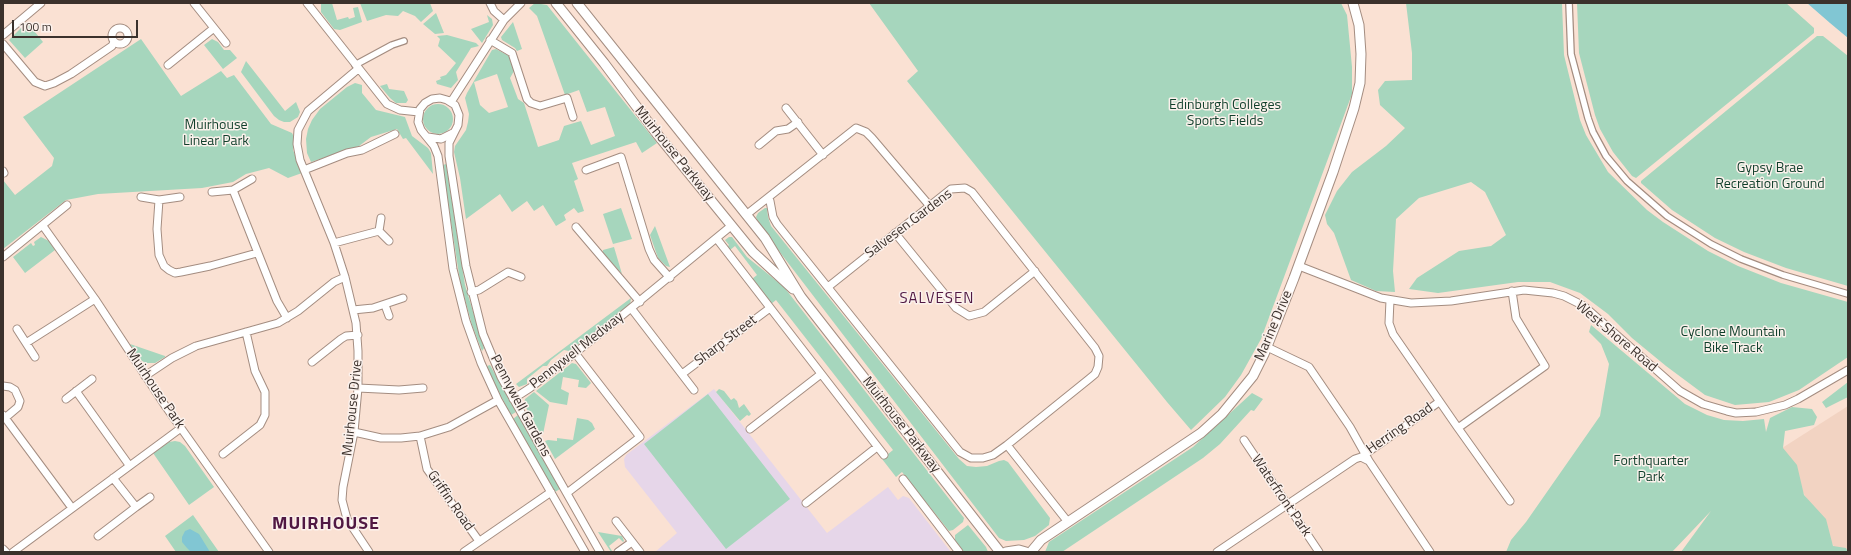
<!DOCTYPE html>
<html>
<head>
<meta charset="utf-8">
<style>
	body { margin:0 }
	#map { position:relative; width:1851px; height:555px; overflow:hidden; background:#fae1d3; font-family:"Titillium Web",sans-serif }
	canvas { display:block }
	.frame { position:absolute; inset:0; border:4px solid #3b312c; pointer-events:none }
	.scale { position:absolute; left:12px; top:20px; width:126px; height:18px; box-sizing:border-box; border:2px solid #3b312c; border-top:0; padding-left:5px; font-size:12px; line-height:14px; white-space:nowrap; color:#3b312c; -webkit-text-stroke:3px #fbf1ec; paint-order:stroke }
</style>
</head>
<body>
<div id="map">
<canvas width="1851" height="555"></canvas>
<div class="frame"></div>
<div class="scale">100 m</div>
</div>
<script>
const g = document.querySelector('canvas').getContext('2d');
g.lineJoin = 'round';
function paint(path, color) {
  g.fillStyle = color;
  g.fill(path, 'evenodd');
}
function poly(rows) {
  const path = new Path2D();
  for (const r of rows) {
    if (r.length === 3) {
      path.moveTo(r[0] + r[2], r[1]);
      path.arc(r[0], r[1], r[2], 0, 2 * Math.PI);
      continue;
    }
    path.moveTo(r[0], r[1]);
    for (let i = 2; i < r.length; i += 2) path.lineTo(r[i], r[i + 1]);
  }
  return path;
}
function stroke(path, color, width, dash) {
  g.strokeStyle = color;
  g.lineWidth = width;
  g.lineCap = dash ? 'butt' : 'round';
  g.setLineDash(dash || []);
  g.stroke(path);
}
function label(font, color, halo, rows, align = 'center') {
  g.font = font + ' "Titillium Web",sans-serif';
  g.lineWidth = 3;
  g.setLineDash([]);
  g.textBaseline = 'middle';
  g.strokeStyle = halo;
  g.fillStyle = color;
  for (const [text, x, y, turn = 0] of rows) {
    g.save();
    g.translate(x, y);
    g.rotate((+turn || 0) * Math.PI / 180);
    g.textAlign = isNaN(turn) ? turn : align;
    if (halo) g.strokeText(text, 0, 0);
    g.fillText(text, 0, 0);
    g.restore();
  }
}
const built = poly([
	[1848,406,1848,552,1837,552,1779,450]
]);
const education = poly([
	[714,389,827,533,888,487,898,500,903,496,909,498,951,552,655,552,677,533,625,467,624,459,626,455]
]);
const green = poly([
	[321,3,332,3,337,20,348,17,349,19,355,17,353,8,358,7,362,22,340,30,334,29,321,12],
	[360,3,430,3,433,11,421,22,415,16,403,11,398,16,386,15,367,21],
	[535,3,547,5,657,143,642,153,636,142,572,163,578,179,574,181,584,211,578,213,574,208,564,215,566,220,556,226,543,205,534,211,527,201,512,212,500,194,466,219,460,178,454,152,455,146,466,130,468,122,469,114,465,98,467,93,492,50,496,49,509,56,514,71,510,78,518,99,524,103,538,147,559,140,564,126,581,121,591,145,615,136,605,107,587,112,579,90,565,95,537,16,529,8],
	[497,74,508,107,489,113,480,105,474,82],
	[869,3,1341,3,1347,15,1352,67,1352,94,1261,339,1241,375,1225,397,1191,430,1167,402,907,81,918,71],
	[1406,3,1562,3,1564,55,1580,120,1586,135,1608,172,1647,210,1663,222,1708,251,1738,266,1781,283,1848,302,1848,357,1799,390,1769,402,1735,405,1705,395,1666,366,1632,338,1608,314,1580,293,1550,282,1518,282,1438,293,1409,289,1417,278,1459,251,1491,246,1506,235,1485,192,1471,182,1419,198,1396,219,1393,271,1395,292,1376,291,1351,280,1334,233,1327,224,1325,215,1337,191,1352,172,1386,146,1405,128,1380,105,1378,90,1385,81,1412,80,1412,53],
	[1577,3,1786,3,1814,28,1814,33,1636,178,1632,176,1613,152,1600,129,1595,115,1579,53],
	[436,13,444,33,435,34,423,24],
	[487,15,492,19,493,25,482,43,471,29,489,22],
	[27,22,43,42,25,58,9,40],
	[513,22,522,49,517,51,515,48,502,40,501,37],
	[447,35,476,43,479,46,471,48,456,72,458,80,451,88,437,84,436,81,441,79,440,77,446,75,456,63,438,46,440,39,437,36],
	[1817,36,1823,36,1848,56,1848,286,1786,268,1744,252,1715,238,1672,210,1641,183,1641,181],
	[141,39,181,96,221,71,227,78,234,75,271,124,292,133,294,137,293,150,302,173,288,178,269,168,246,174,233,182,202,188,98,194,66,200,3,249,3,180,15,195,52,166,54,158,23,117],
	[212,39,218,42,224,50,230,50,237,58,223,69,204,45],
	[246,61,285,111,296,102,300,112,298,117,290,122,284,122,279,120,274,116,241,72],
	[355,83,362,85,362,93,376,110,405,117,412,136,428,148,431,153,433,174,406,138,403,139,397,129,371,137,359,146,311,162,307,153,306,139,308,129,312,120,320,109,347,87],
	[387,84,389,89,404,91,408,100,406,103,396,103,390,98,380,86],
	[438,119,15],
	[446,164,465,285,484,348,482,351,472,325,460,281,444,176,443,165],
	[621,208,632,239,613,244,603,214],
	[765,208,767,208,768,217,771,226,959,459,967,466,976,467,987,466,999,461,1004,460,1008,462,1050,518,1049,525,1035,536,1024,540,1006,541,999,538,759,225,756,217,758,213],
	[655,226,670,267,666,266,658,258,650,235],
	[41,237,49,241,55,250,25,273,13,257,31,243,33,246,35,245,34,242],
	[729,237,732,237,747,257,784,287,964,518,963,522,953,530,949,531,902,472,896,477,882,459,893,450,776,300,771,304,752,279,757,275,735,246,730,250,727,247,729,245,725,240],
	[614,247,622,274,603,253,603,250],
	[631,298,630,306,569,351,564,350,551,360,547,366,543,366,527,379,527,384,519,387,516,384],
	[1591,325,1685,404,1707,415,1724,420,1743,421,1764,419,1766,432,1770,418,1792,407,1812,409,1817,417,1814,425,1785,431,1783,448,1797,465,1804,495,1826,519,1833,546,1846,548,1848,552,1681,552,1711,511,1672,552,1506,552,1511,540,1526,522,1600,416,1609,364,1601,344,1589,332],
	[130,344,165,356,165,357,155,363,146,363,142,361],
	[572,363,576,364,591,383,586,388,578,387,579,380,563,377,561,389,569,393,567,405,550,402,536,391],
	[490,365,516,412,511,415,493,381,487,366],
	[1848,382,1848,397,1826,408,1822,402],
	[719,389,724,391,731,400,734,398,737,401,739,408,744,404,751,414,749,416,747,415,740,421,716,392],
	[534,392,549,405,543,434,541,435,524,404,525,399],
	[1252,393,1263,399,1254,411,1251,410,1220,444,1203,458,1062,552,1045,552,1049,542,1193,447],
	[708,394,790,499,726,549,644,444],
	[518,415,560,489,555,492,513,419],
	[577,418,588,420,592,423,595,429,555,459,545,441,548,440,557,441,557,438,573,440],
	[175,441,180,442,185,446,214,487,189,505,153,453,169,442],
	[193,515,219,552,176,552,165,536],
	[968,525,986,547,988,552,964,552,955,540,955,535],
	[598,532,622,536,624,541,623,542,619,538,609,546,612,551,611,552]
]);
const water = poly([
	[1807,3,1848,3,1848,38,1830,23],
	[190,529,199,534,210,552,191,552,187,548,182,542,182,537,185,531]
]);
const pedestrian = poly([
	[1569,3,1571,54,1588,118,1593,132,1606,156,1627,181,1667,216,1711,244,1741,259,1783,275,1848,294],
	[355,65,392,45,404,41]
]);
const minor = poly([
	[194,3,226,43],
	[307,3,387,104,400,110,419,112],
	[490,3,494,11,504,20],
	[120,36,8],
	[3,35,41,3],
	[490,40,512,53,527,99,531,103,540,106,567,98,573,117],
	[3,44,35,82,45,86,54,83,71,74,112,46,114,42],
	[168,65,214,28],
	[358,69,308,111,298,130,297,144,300,160,334,243,345,277,356,323,358,351,358,388,354,432,343,487,342,500,347,519,369,552],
	[451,102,504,20,521,3],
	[786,108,823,155],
	[428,137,441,139,453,133],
	[759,145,776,131,788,129,798,122],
	[304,170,347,153,362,150,395,134],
	[586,170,621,157,649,249,654,260,670,278],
	[3,171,4,173],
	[233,190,277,301,287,318],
	[212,192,233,190,252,179],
	[141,197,159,200,180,197],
	[768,198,770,201,773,217,777,224,960,452,971,458,983,458,993,455,1007,445,1068,522],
	[159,200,157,229,159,255,164,266,169,270,175,273,181,272,210,266,257,253],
	[746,215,856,128,866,132,872,138,929,205],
	[381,218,379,231,389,241],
	[43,226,95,299,166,407,269,552],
	[576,227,640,302],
	[895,233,956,308,969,316,984,312,1035,271],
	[717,239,884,455],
	[334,243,379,231],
	[3,257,67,205],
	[1299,266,1381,298,1411,303,1451,301,1524,290,1553,293,1564,296,1584,306,1680,391,1703,404,1727,411,1736,413,1756,412,1785,405,1798,399,1848,370],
	[828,287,951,189,965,188,972,192,1095,348,1099,356,1098,367,1095,374,1089,379,1007,445],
	[471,292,479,290,508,272,521,277],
	[1390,300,1389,323,1393,334,1458,428,1545,366,1516,318,1512,291],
	[385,305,389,316],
	[631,308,694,390],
	[353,310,373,308,403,298],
	[17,329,35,357],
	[26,343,95,299],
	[1267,347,1309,367,1350,427,1369,461],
	[312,362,341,339,346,336,358,335],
	[682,374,770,308],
	[145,376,172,358,196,346,278,323,298,311,334,282,345,277],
	[3,386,10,387,15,390,20,401,18,407,5,418],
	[358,388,399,390,423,388],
	[76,391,129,465],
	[66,399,92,379],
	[513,399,530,388,603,331,731,226],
	[3,415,72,508],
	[1458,428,1510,501],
	[750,429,821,374],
	[354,432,381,438,401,438,420,436,449,427,498,400],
	[420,436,427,469,479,541],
	[1244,440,1319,552],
	[223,454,260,425,265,415,265,392,255,371,246,332],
	[1361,457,1439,402],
	[113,478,136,507,150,497],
	[903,479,959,552],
	[567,493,640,437,575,353],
	[806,503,877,447],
	[616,521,640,552],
	[98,536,136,507],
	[3,549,6,552],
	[13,552,181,428],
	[464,552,551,492],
	[585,552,498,400,481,363,466,321,453,269,438,156,434,146,421,130,418,122,420,109,425,103,432,99,440,98,447,100,455,105,459,115,458,125,449,143,449,156,466,266,483,334,501,377,600,552],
	[618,552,632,542],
	[1217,552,1355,459,1361,457,1369,461,1430,552]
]);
const tertiary = poly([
	[556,3,604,63,657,134,753,252,793,289],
	[577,3,765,238,801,297,1000,552],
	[1006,552,1019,550,1026,552],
	[1031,552,1041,540,1201,433,1222,414,1253,376,1264,354,1294,278,1333,172,1354,108,1360,83,1361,54,1359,25,1353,3]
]);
const parkNames = [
	["Edinburgh Colleges",1225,106],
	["Sports Fields",1225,122],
	["Muirhouse",216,126],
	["Linear Park",216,142],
	["Gypsy Brae",1770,169],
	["Recreation Ground",1770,185],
	["Cyclone Mountain",1733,333],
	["Bike Track",1733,349],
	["Forthquarter",1651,462],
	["Park",1651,478]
];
const streetNames = [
	["Muirhouse Parkway",674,154,51],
	["Salvesen Gardens",909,224,-37],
	["Marine Drive",1274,326,-67],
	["West Shore Road",1616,337,40],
	["Sharp Street",726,341,-37],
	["Pennywell Medway",577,351,-38],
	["Muirhouse Park",155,389,56],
	["Pennywell Gardens",520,406,62],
	["Muirhouse Drive",353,408,-84],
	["Muirhouse Parkway",901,425,52],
	["Herring Road",1400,429,-35],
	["Waterfront Park",1281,496,56],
	["Griffin Road",450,501,55]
];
const neighbourhoodNames = [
	["SALVESEN",937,299]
];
const districtNames = [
	["MUIRHOUSE",326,525]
];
paint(built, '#f2d3c2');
paint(education, '#e6d6e9');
paint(green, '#a6d6bd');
paint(water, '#81c6d3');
stroke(pedestrian, '#a48d81', 8);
stroke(minor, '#a48d81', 9);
stroke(tertiary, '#a48d81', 11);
stroke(pedestrian, '#fff', 5.5);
stroke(minor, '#fff', 7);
stroke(tertiary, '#fff', 9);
label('14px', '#103f2b', '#fbf1ec', parkNames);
label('14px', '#3b312c', '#fbf1ec', streetNames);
g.letterSpacing = '1px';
label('15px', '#501843', '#fbf1ec', neighbourhoodNames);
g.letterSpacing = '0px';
g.letterSpacing = '1px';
label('bold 18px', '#501843', '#fbf1ec', districtNames);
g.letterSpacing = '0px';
</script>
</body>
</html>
